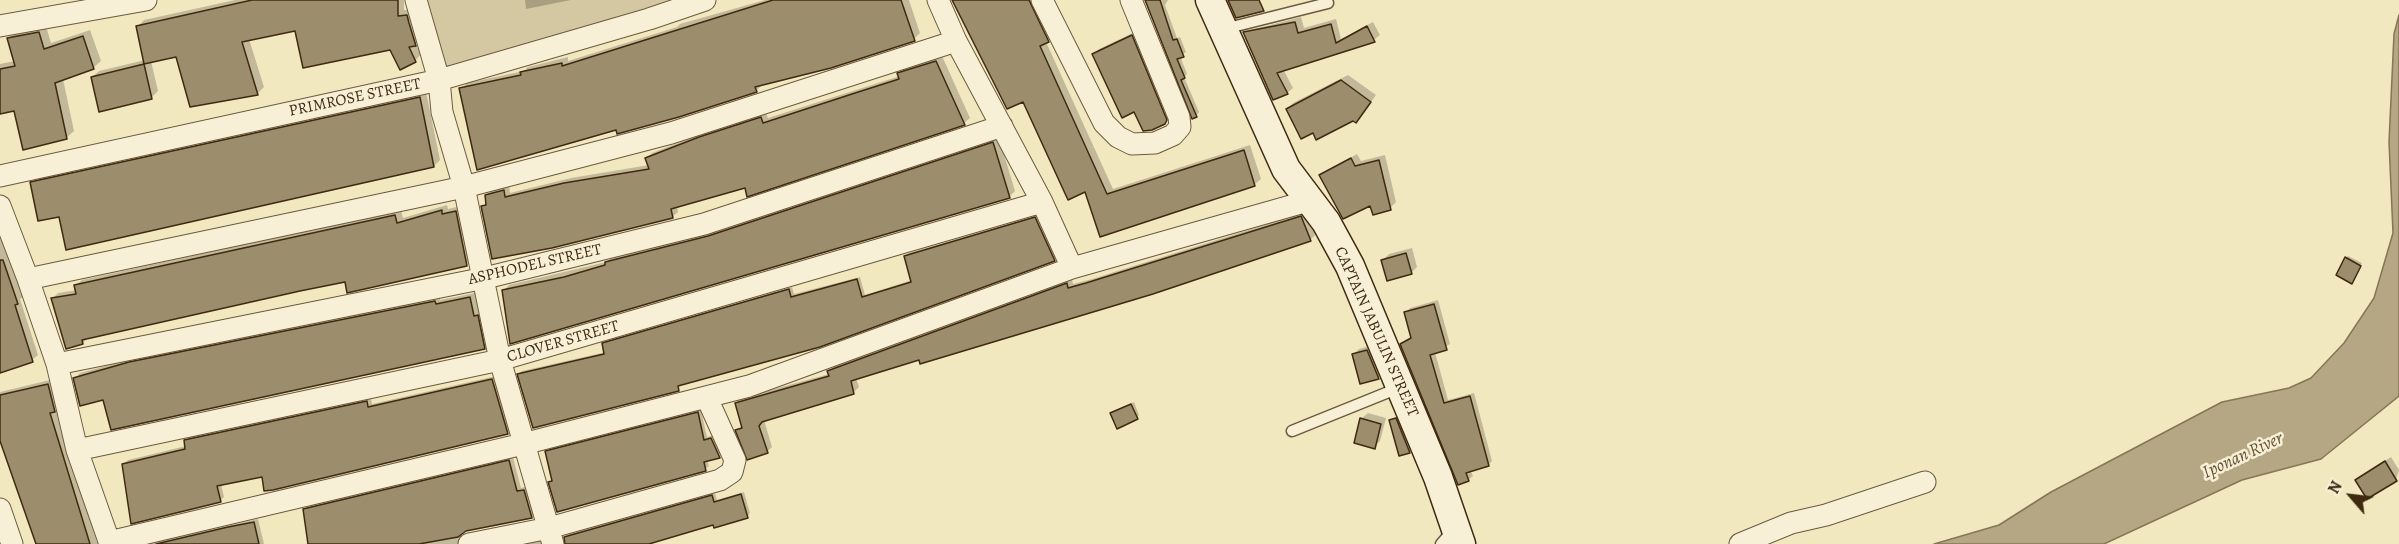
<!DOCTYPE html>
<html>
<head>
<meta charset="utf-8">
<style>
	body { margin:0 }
	#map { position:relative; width:2399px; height:544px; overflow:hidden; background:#f2e8c0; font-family:Alegreya,serif }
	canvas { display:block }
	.north { position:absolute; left:2321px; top:466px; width:60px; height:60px; -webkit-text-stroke:4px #f7f0d6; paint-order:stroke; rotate:298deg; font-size:16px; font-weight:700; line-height:24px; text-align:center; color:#3f2a11 }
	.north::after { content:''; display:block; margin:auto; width:21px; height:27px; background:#3f2a11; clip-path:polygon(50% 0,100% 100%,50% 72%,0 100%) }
</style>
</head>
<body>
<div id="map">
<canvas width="2399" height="544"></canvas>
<div class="north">N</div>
</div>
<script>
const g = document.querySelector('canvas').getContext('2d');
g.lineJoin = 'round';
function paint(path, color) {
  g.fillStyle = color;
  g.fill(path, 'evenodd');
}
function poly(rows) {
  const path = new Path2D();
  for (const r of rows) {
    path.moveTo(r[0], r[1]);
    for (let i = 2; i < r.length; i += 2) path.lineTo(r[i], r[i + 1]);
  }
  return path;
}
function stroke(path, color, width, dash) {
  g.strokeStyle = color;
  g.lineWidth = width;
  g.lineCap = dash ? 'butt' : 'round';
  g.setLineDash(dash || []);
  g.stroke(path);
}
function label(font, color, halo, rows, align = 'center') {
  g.font = font + ' Alegreya,serif';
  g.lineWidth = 5;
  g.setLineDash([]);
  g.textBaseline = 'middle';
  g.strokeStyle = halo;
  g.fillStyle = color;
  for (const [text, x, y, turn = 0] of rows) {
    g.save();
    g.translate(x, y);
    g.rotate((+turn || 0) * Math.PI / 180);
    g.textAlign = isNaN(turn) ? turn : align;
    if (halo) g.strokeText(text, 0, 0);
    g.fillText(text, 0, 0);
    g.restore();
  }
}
const green = poly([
	[420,0,675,0,674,3,442,72]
]);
const water = poly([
	[2399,15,2399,396,2321,459,2242,480,2104,544,1934,544,1999,525,2051,492,2222,402,2289,388,2311,378,2344,343,2374,298,2393,233,2389,142,2394,34,2399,15]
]);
const shadow = poly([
	[235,0,404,0,404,10,413,10,421,38,416,44,421,54,415,61,391,48,296,29,249,39,264,87,258,93,191,106,177,55,151,61,158,91,152,97,92,77,99,71,145,60,138,26,144,20],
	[525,0,571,0,526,9],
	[765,0,909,0,920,33,914,39,763,84,756,91,617,128,461,89,467,83,524,71,528,67,568,57,568,61,677,27,680,24],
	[953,0,1037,0,1054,35,1046,42,1113,189,1250,145,1261,179,1254,185,1101,235,1086,190],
	[1146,0,1168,0,1165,5,1177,38,1180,37,1186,52,1180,56,1187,74,1184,77,1199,112,1196,116],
	[1301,17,1304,28,1336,19,1341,39,1373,22,1380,35,1374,40,1283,69,1293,88,1287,93,1246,36,1251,30],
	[46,26,51,43,90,30,101,61,93,68,63,79,74,131,66,138,15,109,0,112,0,64,15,61,9,38,16,31],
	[1137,31,1171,116,1166,122,1135,110,1094,55,1099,49],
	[942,56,970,118,964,123,677,206,678,212,672,217,483,207,487,202,486,195,492,190,509,185,510,193,571,178,649,165,647,158,652,153,706,132,766,113,768,118,859,89,900,76,904,68],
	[1348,75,1376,95,1361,116,1313,131,1287,109,1293,103],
	[426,92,440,160,434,166,60,215,32,183,38,177],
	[999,138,1015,191,1009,197,503,291,509,285,606,262,612,257],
	[1357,154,1361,161,1385,155,1396,202,1390,208,1371,203,1321,175],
	[447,205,448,209,461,206,472,259,467,264,346,280,89,336,83,343,53,298,58,293,77,290,76,285,82,280,401,210,403,218],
	[1306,212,1315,235,1310,240,856,378,859,387,854,392,764,420,772,447,767,452,737,430,743,425,736,403,741,398,829,374,834,366,1072,279,1073,284,1092,279],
	[1038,215,1057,256,1054,259,681,384,678,389,519,374,522,371,606,352,604,344,607,341,792,287,794,294,860,277,865,295,912,280,905,256,909,253],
	[0,231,23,297,20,299,38,355,32,360,0,371],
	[1412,248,1417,267,1411,273,1383,260,1389,254],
	[2348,256,2362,263,2354,279,2346,258],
	[475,293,479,312,482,311,489,343,484,348,104,398,75,378,80,373,135,358,440,297,440,300],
	[1438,300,1450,344,1435,352,1448,400,1474,393,1492,461,1488,465,1470,470,1473,476,1468,480,1402,344,1412,336,1406,312,1410,308],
	[1373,345,1384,371,1378,377,1361,382,1353,355,1359,349],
	[496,376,512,429,507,433,221,484,224,497,220,501,123,465,128,460,186,446,185,441,189,437,371,398,372,404],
	[54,379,60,405,56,409,97,542,100,544,38,544,0,441,0,392],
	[1134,402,1139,415,1137,417,1114,411],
	[701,410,707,437,715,435,723,453,707,460,709,466,705,469,550,482,553,479,547,452,550,448],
	[1368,413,1386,418,1380,441,1374,447,1355,442,1362,418],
	[1401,413,1415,446,1409,451,1391,420],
	[513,457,521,488,528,486,536,513,532,517,465,530,461,534,462,544,305,544,309,543,304,510,309,505],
	[2391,457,2399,470,2396,480,2356,480],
	[744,492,750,513,747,517,679,532,650,544,568,544,566,537,569,534,715,493,717,500],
	[258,519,264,544,146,544],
	[544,540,545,544,521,544]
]);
const building = poly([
	[252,0,398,0,398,16,407,15,409,23,416,46,409,47,416,62,400,70,390,50,303,68,295,31,242,42,258,95,190,107,176,57,144,64,152,99,99,112,91,77,144,64,136,26,252,0],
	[773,0,901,0,915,41,831,68,755,87,757,92,679,117,617,134,616,130,477,170,459,88,521,75,520,72,562,63,562,66,773,0],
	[952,0,1029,0,1049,42,1040,46,1107,194,1244,150,1255,186,1100,237,1085,192,1068,200,1023,102,1007,109,952,0],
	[1145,0,1160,0,1173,40,1177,39,1184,57,1177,59,1185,78,1181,80,1197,117,1192,119,1145,0],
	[1228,0,1259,0,1264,11,1236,18,1228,0],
	[1295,22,1298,33,1331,24,1336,43,1367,26,1375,42,1277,73,1288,94,1273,100,1243,32,1295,22],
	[39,32,44,49,83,36,94,69,55,83,67,139,23,150,14,111,0,114,0,69,15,66,7,38,39,32],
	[1132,35,1167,120,1165,124,1152,130,1143,131,1134,112,1122,118,1092,54,1132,35],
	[936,61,965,125,747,197,745,188,671,209,673,218,552,248,492,259,481,206,486,205,485,195,504,190,505,197,564,183,649,169,645,158,699,137,761,117,763,123,852,94,899,79,897,73,936,61],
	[1341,80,1371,102,1356,123,1353,121,1316,140,1313,133,1301,139,1286,109,1341,80],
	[420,97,434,167,66,250,59,217,38,221,30,182,420,97],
	[993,142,1010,198,510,344,502,290,564,277,605,265,605,262,708,236,993,142],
	[1351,158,1355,166,1379,160,1391,210,1373,215,1370,206,1343,219,1319,175,1351,158],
	[442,210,442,214,456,211,467,266,347,293,345,282,300,291,82,340,83,344,66,349,51,298,76,294,74,285,395,215,397,223,442,210],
	[1301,216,1311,241,1153,294,920,364,919,360,851,381,854,394,762,422,759,426,768,453,747,460,735,430,742,428,735,403,829,376,827,371,1067,283,1068,288,1086,283,1301,216],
	[1035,217,1055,261,820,347,678,386,679,391,533,428,517,374,604,354,602,343,789,289,791,297,857,279,862,297,911,282,904,256,1035,217],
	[1406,253,1412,274,1387,281,1381,260,1406,253],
	[2345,257,2361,266,2352,284,2336,275,2345,257],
	[0,260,3,260,18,304,15,305,33,362,0,373,0,260],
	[470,297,474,316,478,315,485,349,111,430,103,400,80,406,73,378,129,362,435,301,436,304,470,297],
	[1434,304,1447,350,1430,355,1444,403,1470,396,1489,466,1466,473,1469,481,1458,485,1400,344,1411,338,1404,312,1434,304],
	[1367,350,1379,379,1360,384,1352,354,1367,350],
	[492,379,508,434,273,490,264,491,262,477,217,486,221,502,131,524,122,464,185,449,184,440,367,401,368,407,492,379],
	[48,384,55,412,50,413,90,544,36,544,0,441,0,395,48,384],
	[1131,404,1138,419,1117,429,1110,413,1131,404],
	[698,412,704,440,711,438,720,458,704,462,706,471,557,512,548,482,552,481,545,451,698,412],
	[1360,418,1381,424,1375,449,1354,443,1360,418],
	[1396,418,1410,453,1399,456,1389,420,1396,418],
	[509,460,517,491,524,490,532,518,466,531,458,537,419,544,308,544,303,509,509,460],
	[2385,461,2397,481,2367,499,2355,480,2385,461],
	[741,494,748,518,714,528,713,525,649,544,565,544,564,537,712,495,714,502,741,494],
	[254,522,259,544,156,544,228,527,254,522]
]);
const lane = poly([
	[1224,29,1328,3],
	[1292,431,1401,387],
	[1441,544,1453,530]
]);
const street = poly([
	[416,0,439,80,442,112,464,187,500,360,553,544],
	[938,0,956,41,1042,202,1072,268],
	[1042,0,1104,123,1118,137,1132,144,1155,143,1173,135,1180,127,1179,117,1131,0],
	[0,26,146,0],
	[0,176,439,80,649,19,705,0],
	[0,206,28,279,57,364,77,450,110,544],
	[28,279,464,187,671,133,956,41],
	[57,364,485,278,704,224,1002,126],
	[77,450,500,360,1042,202],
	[0,509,12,544],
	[109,542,523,444,749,386,1072,268,1308,201],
	[469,544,549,528,720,480,732,472,735,460,707,398],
	[1740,544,1791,523,1826,515,1925,482]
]);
const secondary = poly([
	[1210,0,1286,169,1326,222,1350,266,1438,477,1461,544]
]);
const streetNames = [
	["PRIMROSE STREET",355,98,-12],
	["ASPHODEL STREET",535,265,-13],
	["CAPTAIN JABULIN STREET",1376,332,66],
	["CLOVER STREET",563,342,-16]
];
const waterNames = [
	["Iponan River",2243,456,-25]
];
paint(green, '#d4c8a2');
paint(water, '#b5a784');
stroke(water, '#867556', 1.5);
paint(shadow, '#0003');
paint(building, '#9c8d6c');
stroke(building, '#3f2a11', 1.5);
stroke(lane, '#6c5a3d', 13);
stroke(street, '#6c5a3d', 23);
stroke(secondary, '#3f2a11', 31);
stroke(lane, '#f7f0d6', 10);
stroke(street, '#f7f0d6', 21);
stroke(secondary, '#f7f0d6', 28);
label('16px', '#3f2a11', '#f7f0d6', streetNames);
label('italic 18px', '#625034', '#f7f0d6', waterNames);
</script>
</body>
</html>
